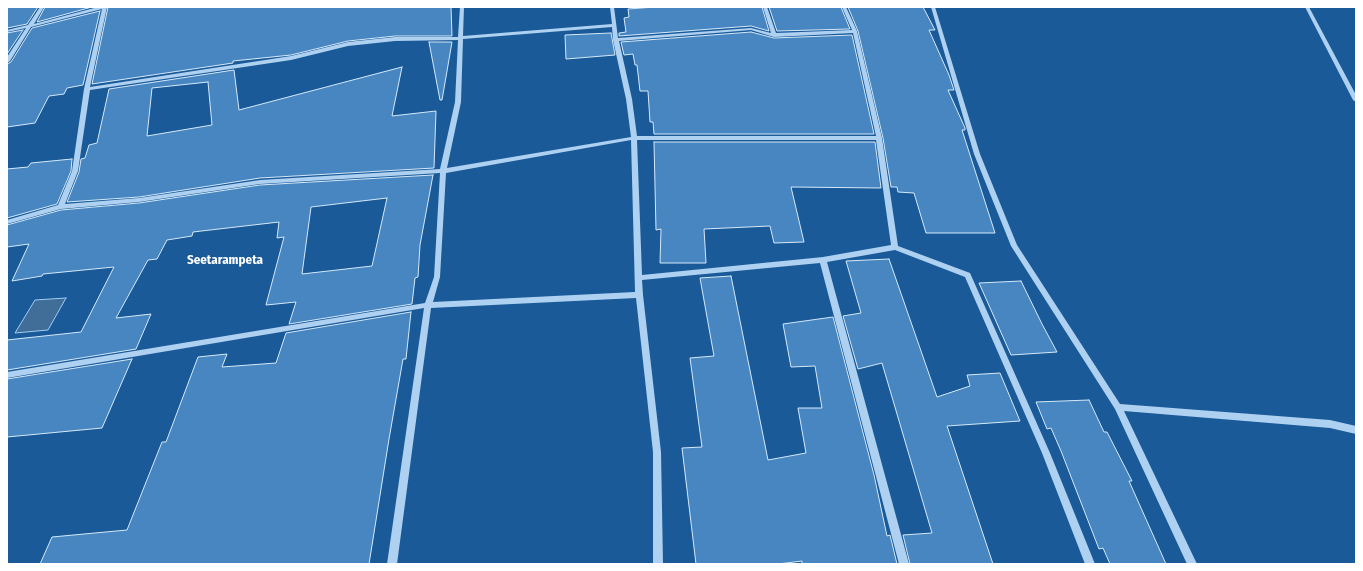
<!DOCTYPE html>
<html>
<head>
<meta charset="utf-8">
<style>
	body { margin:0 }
	#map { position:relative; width:1363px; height:571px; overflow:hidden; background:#1a5a98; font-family:"Fira Sans Condensed",sans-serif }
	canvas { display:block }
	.frame { position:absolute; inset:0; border:8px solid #fff; pointer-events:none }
</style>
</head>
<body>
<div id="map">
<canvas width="1363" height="571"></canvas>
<div class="frame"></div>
</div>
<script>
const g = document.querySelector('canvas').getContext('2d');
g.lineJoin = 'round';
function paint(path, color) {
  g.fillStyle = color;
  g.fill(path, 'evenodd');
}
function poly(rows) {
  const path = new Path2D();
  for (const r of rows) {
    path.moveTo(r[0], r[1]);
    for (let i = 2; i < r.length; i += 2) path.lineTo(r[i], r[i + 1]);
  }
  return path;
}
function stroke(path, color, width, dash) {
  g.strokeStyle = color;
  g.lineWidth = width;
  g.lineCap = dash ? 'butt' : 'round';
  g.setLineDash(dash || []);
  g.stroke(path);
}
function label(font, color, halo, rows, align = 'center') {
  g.font = font + ' "Fira Sans Condensed",sans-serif';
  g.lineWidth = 3;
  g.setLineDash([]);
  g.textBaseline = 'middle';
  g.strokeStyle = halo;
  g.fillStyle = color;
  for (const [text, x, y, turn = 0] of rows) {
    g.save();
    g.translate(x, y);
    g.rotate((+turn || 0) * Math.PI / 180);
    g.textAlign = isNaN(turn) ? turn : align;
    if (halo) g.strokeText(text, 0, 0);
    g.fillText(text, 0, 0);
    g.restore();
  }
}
const water = poly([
	[66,298,48,330,15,333,35,300,66,298]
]);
const building = poly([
	[7,7,38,7,27,24,7,28,7,7],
	[45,7,92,7,37,22,45,7],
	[108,7,451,7,452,36,395,36,348,41,291,55,233,61,233,63,92,84,108,7],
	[655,7,762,7,769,31,751,26,619,36,619,33,626,32,624,18,629,17,628,9,655,7],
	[769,7,841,7,850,29,777,31,769,7],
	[848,7,923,7,935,30,929,30,949,75,954,90,948,90,965,128,965,130,962,130,995,233,926,233,914,193,898,192,897,187,891,187,883,138,858,31,848,7],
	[100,11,83,85,67,88,64,94,49,96,35,123,7,127,7,64,11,62,32,28,100,11],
	[23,30,7,54,7,33,23,30],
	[751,32,774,38,852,35,874,134,654,134,653,122,650,122,648,91,640,91,637,65,635,65,633,54,624,55,621,42,751,32],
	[611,33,615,55,566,59,565,35,611,33],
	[429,42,452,42,442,100,440,100,429,42],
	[402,67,392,116,436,111,434,168,260,178,139,197,67,202,79,172,81,159,85,158,89,145,97,143,109,89,234,70,239,110,402,67],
	[208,82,212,125,147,136,152,88,208,82],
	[654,142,875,142,881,188,791,187,804,242,774,243,770,226,704,229,706,263,660,263,661,229,656,230,654,142],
	[72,159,71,171,57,204,7,218,7,169,28,167,31,163,72,159],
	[433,175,420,245,418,277,415,278,412,304,289,324,296,302,266,305,284,237,277,238,279,222,193,232,192,236,167,240,157,259,148,260,116,318,151,314,136,349,7,370,7,340,81,332,114,267,43,274,42,276,12,281,29,244,7,247,7,225,61,210,139,203,260,185,433,175],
	[387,198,372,266,302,274,311,207,387,198],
	[889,259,937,397,970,386,967,375,1000,373,1020,421,947,426,993,564,910,564,903,535,932,533,882,363,858,369,843,316,861,313,846,261,889,259],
	[731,276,768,460,806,453,798,408,822,408,815,366,791,367,783,324,833,317,874,475,887,536,890,535,897,564,802,564,802,561,778,564,696,564,682,448,702,447,690,358,714,356,700,278,731,276],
	[1021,281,1042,324,1057,352,1011,355,979,283,1021,281],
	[411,312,406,359,403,359,389,439,369,564,40,564,52,537,127,530,162,442,166,442,198,357,227,354,222,367,276,363,286,333,411,312],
	[132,359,102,428,7,437,7,379,132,359],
	[1089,400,1104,432,1107,432,1132,481,1129,481,1166,564,1110,564,1103,548,1099,549,1061,451,1051,428,1047,429,1036,402,1089,400]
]);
const minor = poly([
	[40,7,44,7,34,24,98,7,107,7,90,87,291,56,348,42,395,37,458,37,460,7,464,7,463,36,612,24,610,7,614,7,618,38,751,28,771,33,763,7,767,7,776,33,852,30,842,7,846,7,857,31,882,138,898,246,970,273,1050,453,1095,564,1085,564,1042,453,965,277,895,250,827,262,909,564,899,564,820,263,642,280,643,295,661,452,663,564,653,564,653,452,636,298,431,308,397,564,387,564,424,308,7,378,7,372,425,303,434,277,440,173,260,184,139,202,61,209,7,224,7,220,58,205,72,171,84,89,102,9,31,27,10,61,7,63,7,57,26,28,7,32,7,30,28,25,40,7],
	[612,27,613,40,626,99,631,137,447,168,461,102,463,39,612,27],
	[751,30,774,37,853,33,876,136,637,136,632,99,619,41,751,30],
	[458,40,455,102,440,169,260,180,139,198,65,204,78,171,90,90,291,60,348,46,395,41,458,40],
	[631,140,635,292,433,302,440,277,446,173,631,140],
	[637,140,876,140,891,245,823,257,642,275,637,140],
	[931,7,935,7,980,154,1017,245,1120,404,1330,420,1356,426,1356,434,1330,428,1124,411,1197,564,1187,564,1115,409,1011,246,974,154,931,7],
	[1305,7,1309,7,1356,95,1356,102,1353,100,1305,7]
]);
const neighbourhoodNames = [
	["Seetarampeta",225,260]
];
paint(water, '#406e99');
stroke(water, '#a1cdf3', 1);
paint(building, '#4786c0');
stroke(building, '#d5e9fb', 1);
paint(minor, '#aed1f1');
label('bold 13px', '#fff', '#1a5a98', neighbourhoodNames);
</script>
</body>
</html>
